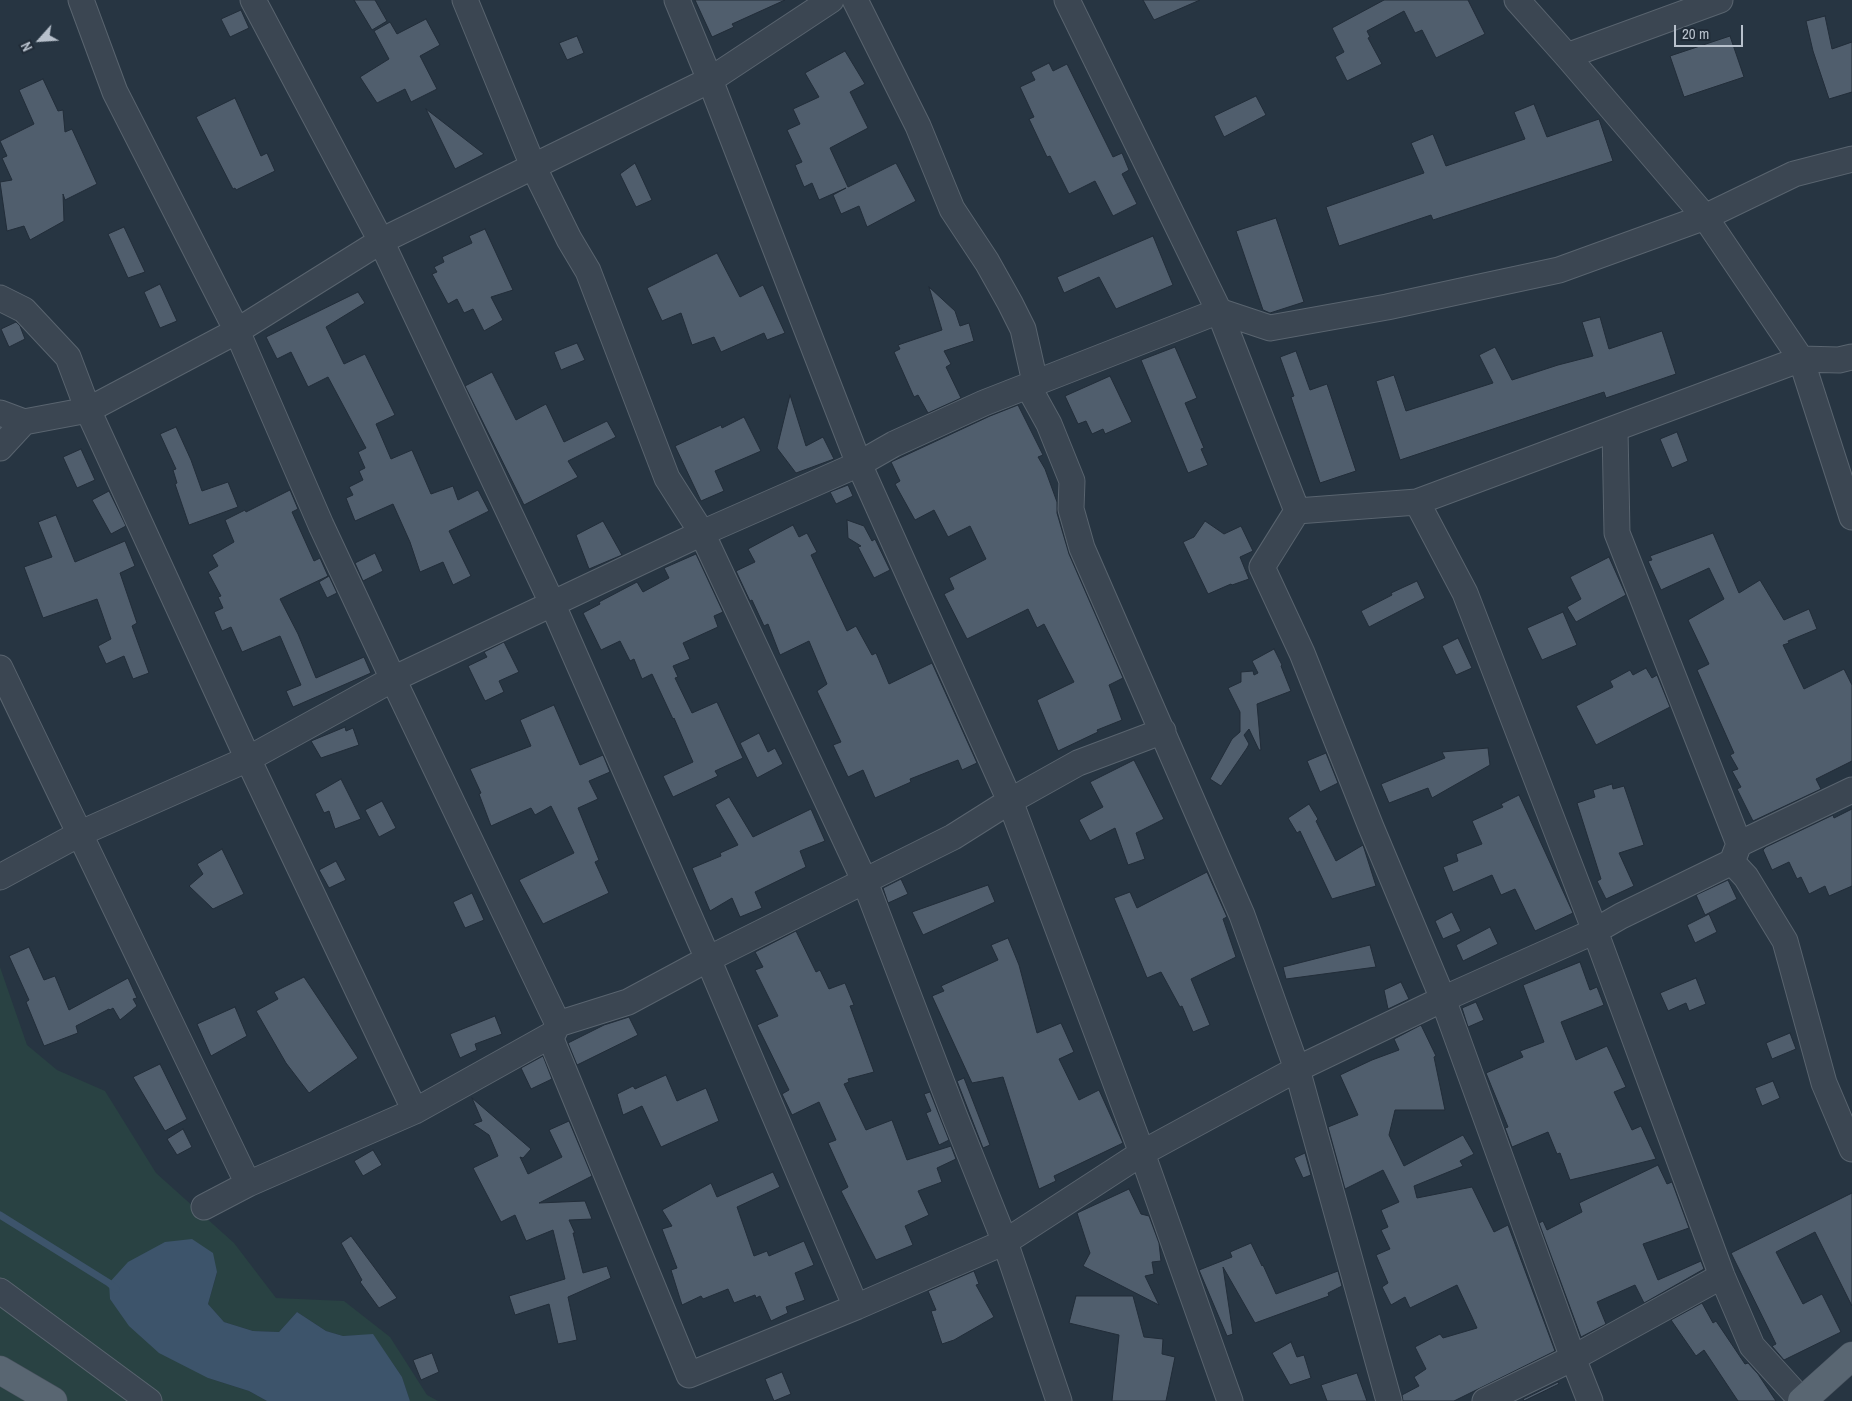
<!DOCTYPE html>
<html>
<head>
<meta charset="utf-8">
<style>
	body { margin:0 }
	#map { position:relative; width:1852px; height:1401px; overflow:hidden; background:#273542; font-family:"Archivo Narrow",sans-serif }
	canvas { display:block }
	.north { position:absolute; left:15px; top:15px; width:50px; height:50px; -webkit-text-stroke:4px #202b37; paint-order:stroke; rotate:244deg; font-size:14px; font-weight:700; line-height:20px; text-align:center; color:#b8c1cc }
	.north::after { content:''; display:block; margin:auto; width:18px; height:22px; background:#b8c1cc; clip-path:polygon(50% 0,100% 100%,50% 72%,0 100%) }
	.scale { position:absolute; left:1674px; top:25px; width:69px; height:22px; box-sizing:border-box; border:2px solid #b8c1cc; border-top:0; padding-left:6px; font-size:15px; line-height:18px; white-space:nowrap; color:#b8c1cc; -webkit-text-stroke:4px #202b37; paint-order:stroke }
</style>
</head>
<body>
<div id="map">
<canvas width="1852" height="1401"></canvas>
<div class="north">N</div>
<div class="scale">20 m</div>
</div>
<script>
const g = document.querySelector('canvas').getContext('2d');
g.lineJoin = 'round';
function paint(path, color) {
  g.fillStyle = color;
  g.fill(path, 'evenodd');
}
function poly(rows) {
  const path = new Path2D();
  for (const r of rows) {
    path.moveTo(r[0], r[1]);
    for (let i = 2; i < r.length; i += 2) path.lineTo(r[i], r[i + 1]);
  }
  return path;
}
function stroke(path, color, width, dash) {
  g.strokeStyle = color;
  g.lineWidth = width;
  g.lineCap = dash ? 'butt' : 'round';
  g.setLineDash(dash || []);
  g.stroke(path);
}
const green = poly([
	[0,967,27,1045,57,1070,105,1091,156,1173,234,1243,276,1298,344,1301,390,1337,427,1395,438,1401,410,1401,402,1377,373,1335,343,1336,326,1331,297,1312,279,1332,253,1331,224,1322,208,1304,217,1273,191,1239,208,1378,249,1391,267,1401,0,1401]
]);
const water = poly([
	[192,1239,213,1253,217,1272,208,1304,224,1322,253,1331,279,1332,297,1312,326,1331,343,1336,373,1334,402,1377,410,1401,267,1401,249,1391,208,1378,159,1353,129,1326,110,1299,109,1283,128,1262,165,1242]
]);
const stream = poly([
	[0,1215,109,1283,116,1289]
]);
const building = poly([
	[354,0,375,0,387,21,372,30,354,0],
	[695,0,785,0,732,24,734,27,712,37,695,0],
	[1143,0,1200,0,1154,20,1143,0],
	[1384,0,1468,0,1485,34,1436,58,1422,30,1415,33,1404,11,1367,31,1370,37,1368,38,1382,64,1347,81,1335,57,1344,52,1332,28,1384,0],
	[241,10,249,28,230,37,221,19,241,10],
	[1825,16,1832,49,1852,42,1852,92,1829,99,1813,51,1806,21,1825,16],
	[426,19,440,45,420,56,437,89,411,102,405,89,377,103,360,77,389,59,374,31,390,22,397,34,426,19],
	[577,36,584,53,567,60,559,43,577,36],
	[1730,36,1744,77,1684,97,1670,56,1730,36],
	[845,51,865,84,850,92,868,128,830,148,848,187,896,163,916,201,867,227,859,206,841,214,833,195,846,188,819,200,812,183,804,187,795,165,802,162,787,130,800,124,793,109,819,97,805,73,845,51],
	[1049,63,1053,71,1067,64,1113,157,1122,153,1129,170,1122,174,1137,204,1113,216,1095,181,1069,194,1050,156,1047,157,1029,119,1034,117,1020,87,1035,80,1031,72,1049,63],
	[43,79,58,111,63,110,65,132,72,129,97,184,65,200,63,194,64,221,30,240,24,226,7,231,0,182,12,180,2,158,7,156,0,141,34,124,19,90,43,79],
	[1256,96,1266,115,1224,137,1214,116,1256,96],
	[235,98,261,156,267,153,275,171,236,190,235,188,233,189,196,117,235,98],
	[1534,104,1547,137,1599,119,1613,161,1433,220,1431,215,1339,246,1326,207,1424,173,1411,143,1433,134,1446,166,1525,139,1514,112,1534,104],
	[426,109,484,154,455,169,426,109],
	[635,163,652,200,636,207,620,174,635,163],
	[1276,218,1304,302,1270,313,1263,310,1236,231,1276,218],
	[124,227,145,272,128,278,108,234,124,227],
	[485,229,513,290,491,297,503,320,484,331,473,309,464,313,457,299,448,304,432,274,437,272,434,267,444,262,442,257,472,243,469,236,485,229],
	[1153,236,1173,285,1116,309,1099,277,1064,293,1057,277,1153,236],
	[717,253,740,297,763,285,785,333,767,340,764,333,721,352,714,337,692,345,681,313,662,321,647,288,717,253],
	[160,284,177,321,160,328,144,292,160,284],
	[929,287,955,311,960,326,969,323,974,341,944,351,951,364,946,367,961,398,928,413,918,395,914,397,894,352,900,349,898,345,942,330,929,287],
	[358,292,365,303,326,327,344,364,365,354,395,415,376,424,391,459,412,450,431,494,453,486,458,500,478,490,489,511,449,531,471,576,453,585,443,562,420,572,410,542,393,504,355,521,346,498,353,495,349,487,363,480,359,471,365,468,358,452,366,448,328,377,308,387,291,352,277,359,266,337,358,292],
	[1600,317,1609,349,1662,331,1676,374,1606,398,1604,392,1400,460,1376,381,1394,375,1406,411,1493,383,1479,355,1495,347,1512,380,1558,365,1593,356,1582,322,1600,317],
	[16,322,20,326,25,339,9,347,1,329,16,322],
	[577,343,585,360,561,370,554,352,577,343],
	[1175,347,1197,398,1185,403,1204,448,1201,449,1208,465,1188,473,1141,360,1175,347],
	[1296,351,1310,390,1327,384,1356,471,1320,483,1291,397,1294,396,1280,357,1296,351],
	[492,372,516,420,546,404,564,442,607,421,616,437,568,461,578,477,524,505,465,386,492,372],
	[1110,376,1132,422,1105,434,1103,429,1092,434,1086,421,1078,424,1065,396,1110,376],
	[790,395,806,446,823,437,834,459,796,473,777,448,790,395],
	[1018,405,1043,455,1038,457,1045,469,1057,502,1057,513,1069,554,1123,678,1109,685,1122,720,1097,730,1098,732,1058,751,1037,700,1074,682,1044,624,1037,628,1028,609,967,639,944,594,954,589,949,578,986,559,970,526,948,537,934,510,915,520,895,484,900,481,891,462,990,416,1018,405],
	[744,417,761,451,715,471,724,491,701,501,675,446,721,425,722,428,744,417],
	[176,427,191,460,202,491,228,482,238,507,189,525,175,484,177,483,173,470,176,469,160,434,176,427],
	[1677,432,1688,461,1672,468,1660,439,1677,432],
	[81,449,95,480,77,488,63,457,81,449],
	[848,485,853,496,836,504,830,492,848,485],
	[290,490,298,509,292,512,314,561,320,558,328,576,280,599,298,634,316,678,364,657,371,673,293,707,286,691,301,685,280,636,242,652,231,627,222,631,214,612,223,608,218,597,221,596,208,572,218,566,212,555,234,542,225,520,245,510,246,512,290,490],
	[109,491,126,526,111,534,92,500,109,491],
	[56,515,75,562,125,541,135,566,120,573,137,623,132,626,149,673,133,679,124,656,106,664,98,646,111,639,97,599,43,618,24,567,52,557,38,522,56,515],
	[847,520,864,526,872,541,875,539,890,570,874,578,858,547,861,546,848,538,847,520],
	[603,521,622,555,589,569,576,535,603,521],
	[1205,521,1224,534,1241,526,1253,551,1240,557,1249,579,1232,585,1231,584,1208,594,1183,542,1194,537,1205,521],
	[793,525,799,537,807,533,817,552,811,555,847,631,856,626,872,655,876,653,889,684,932,663,977,763,962,770,958,760,910,779,911,782,875,798,863,770,848,777,833,745,841,742,817,691,827,684,809,641,780,655,768,624,764,626,752,600,750,601,736,571,755,562,748,549,793,525],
	[1713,533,1739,593,1760,580,1784,620,1809,609,1817,629,1788,641,1789,643,1783,645,1804,689,1844,669,1852,685,1852,761,1816,779,1821,789,1753,821,1737,789,1741,787,1732,771,1738,769,1730,755,1734,753,1697,670,1709,664,1688,620,1724,599,1709,568,1661,590,1648,561,1652,560,1650,556,1713,533],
	[375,553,383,571,363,581,355,563,375,553],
	[696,554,723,612,714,616,718,627,683,643,690,659,673,666,678,677,675,678,692,713,717,702,743,758,715,771,718,776,673,797,663,776,693,762,674,718,673,719,652,674,642,679,634,659,630,661,620,641,601,650,583,613,600,604,599,602,637,582,643,592,669,578,664,568,696,554],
	[1609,557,1626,595,1576,622,1567,607,1581,599,1570,577,1609,557],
	[329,576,337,593,327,598,319,582,329,576],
	[1417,581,1425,598,1369,627,1361,611,1392,595,1391,593,1417,581],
	[1563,612,1577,645,1542,660,1527,628,1563,612],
	[1458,638,1472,668,1456,675,1442,646,1458,638],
	[504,642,519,672,499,681,504,692,485,701,468,666,487,657,484,652,504,642],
	[1274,649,1282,665,1281,666,1291,691,1257,704,1261,750,1259,750,1249,729,1244,735,1249,744,1247,748,1221,786,1210,779,1232,739,1240,732,1240,712,1228,688,1241,682,1241,672,1253,671,1254,675,1258,673,1252,661,1274,649],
	[1646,668,1652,678,1657,675,1670,707,1596,745,1576,706,1613,687,1610,681,1630,670,1633,675,1646,668],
	[554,705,580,765,603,755,610,772,589,781,598,799,578,808,599,860,595,862,609,893,543,924,519,880,574,853,551,806,535,815,531,808,491,826,479,794,481,793,470,769,531,746,520,720,554,705],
	[345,727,346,731,353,728,359,745,321,758,311,741,345,727],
	[759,733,768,752,775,748,783,764,757,778,740,743,759,733],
	[1488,748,1490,765,1432,798,1428,788,1389,803,1381,784,1445,758,1442,752,1488,748],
	[1326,753,1338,783,1320,792,1307,761,1326,753],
	[1134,760,1164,819,1136,833,1145,859,1128,865,1115,828,1090,841,1079,820,1103,807,1090,782,1134,760],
	[341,779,361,819,335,829,329,811,324,813,315,794,341,779],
	[1612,784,1613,789,1624,786,1644,845,1619,853,1634,886,1606,899,1597,881,1601,879,1577,803,1595,797,1593,790,1612,784],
	[1519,795,1573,913,1535,931,1515,889,1501,895,1492,875,1453,892,1443,867,1458,861,1456,854,1482,844,1472,821,1503,807,1501,804,1519,795],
	[729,797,753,837,811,809,825,841,800,851,806,867,755,892,762,908,740,917,732,898,710,911,692,868,721,856,720,853,738,845,715,805,729,797],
	[382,801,396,828,379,837,365,810,382,801],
	[1309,804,1318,819,1316,821,1336,861,1363,845,1376,886,1332,899,1300,831,1297,833,1288,818,1309,804],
	[1852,809,1852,886,1829,896,1825,886,1809,894,1801,877,1797,879,1789,862,1772,870,1763,850,1766,847,1833,815,1834,818,1852,809],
	[222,849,244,894,213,909,189,886,203,874,197,864,222,849],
	[336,861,346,880,329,888,319,870,336,861],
	[1207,872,1227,917,1223,919,1236,957,1191,979,1210,1025,1193,1032,1182,1006,1180,1007,1161,972,1147,978,1114,898,1130,892,1137,908,1207,872],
	[901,879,908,894,888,903,883,888,901,879],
	[1728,880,1737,899,1705,915,1696,895,1728,880],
	[988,885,995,902,923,935,912,912,988,885],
	[472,893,484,920,465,928,453,902,472,893],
	[1452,912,1461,931,1443,939,1435,921,1452,912],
	[1709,914,1717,932,1695,943,1687,925,1709,914],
	[1490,927,1498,944,1463,961,1456,945,1490,927],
	[796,931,816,972,820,970,829,989,845,983,854,1005,850,1006,874,1072,848,1079,849,1082,844,1084,866,1130,892,1120,907,1160,951,1146,956,1159,937,1168,942,1182,918,1191,929,1215,905,1226,913,1245,876,1260,841,1191,848,1187,828,1143,836,1140,819,1102,792,1115,782,1094,789,1090,757,1025,778,1016,755,970,763,967,755,952,796,931],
	[1008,938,1019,965,1037,1033,1061,1023,1074,1052,1059,1059,1079,1100,1099,1090,1123,1143,1054,1176,1056,1181,1039,1189,1003,1077,972,1083,932,996,944,991,941,986,998,960,991,945,1008,938],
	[1370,945,1376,967,1286,979,1283,967,1370,945],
	[29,947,44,980,55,976,69,1010,128,978,137,998,133,999,137,1006,120,1020,113,1008,110,1010,109,1009,76,1026,78,1033,44,1046,26,1002,29,1000,9,956,29,947],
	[1580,962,1590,990,1597,987,1604,1005,1561,1022,1576,1060,1607,1046,1626,1087,1614,1092,1632,1130,1641,1126,1656,1159,1570,1180,1560,1153,1557,1154,1548,1132,1512,1147,1505,1128,1508,1127,1486,1073,1523,1057,1520,1051,1544,1042,1523,985,1580,962],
	[304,977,358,1058,309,1093,286,1063,256,1011,278,999,274,992,304,977],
	[1696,978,1706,1004,1689,1011,1686,1003,1668,1011,1660,993,1696,978],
	[1401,982,1409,999,1388,1009,1384,990,1401,982],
	[1476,1002,1484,1020,1468,1027,1462,1008,1476,1002],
	[235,1007,247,1036,211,1056,197,1024,235,1007],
	[495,1016,502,1034,475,1044,477,1050,460,1058,450,1034,495,1016],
	[629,1017,638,1035,577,1065,568,1043,604,1025,629,1017],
	[1421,1025,1436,1056,1434,1057,1445,1110,1395,1110,1389,1135,1404,1166,1463,1135,1474,1154,1460,1161,1463,1166,1414,1186,1417,1198,1472,1187,1494,1232,1508,1225,1555,1351,1454,1401,1403,1401,1402,1395,1419,1386,1414,1377,1426,1369,1415,1347,1440,1334,1443,1338,1477,1328,1472,1317,1457,1285,1410,1308,1405,1297,1391,1305,1382,1287,1388,1283,1376,1255,1390,1249,1381,1230,1388,1227,1381,1210,1399,1202,1383,1170,1345,1189,1328,1127,1358,1115,1340,1075,1372,1060,1399,1050,1394,1039,1421,1025],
	[1790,1033,1796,1049,1772,1059,1766,1043,1790,1033],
	[543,1056,552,1079,531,1089,521,1068,543,1056],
	[160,1064,187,1119,165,1131,133,1077,160,1064],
	[666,1075,677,1101,706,1088,719,1121,661,1147,642,1106,623,1115,617,1094,633,1086,635,1089,666,1075],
	[964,1078,990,1145,983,1148,957,1081,964,1078],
	[1773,1081,1780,1098,1762,1106,1755,1088,1773,1081],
	[930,1092,949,1140,939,1145,926,1113,931,1111,924,1094,930,1092],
	[472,1098,531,1149,523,1158,520,1157,528,1174,562,1157,549,1130,569,1121,592,1176,539,1203,585,1201,592,1219,569,1220,575,1233,573,1233,583,1273,607,1266,611,1278,568,1297,577,1340,558,1344,549,1304,515,1315,509,1296,565,1279,553,1230,526,1241,515,1215,501,1222,473,1168,498,1156,489,1135,473,1124,482,1121,472,1098],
	[183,1129,192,1147,177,1155,167,1139,183,1129],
	[373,1150,382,1165,363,1176,354,1161,373,1150],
	[1305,1153,1311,1175,1303,1178,1294,1158,1305,1153],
	[1658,1165,1667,1184,1672,1182,1689,1228,1643,1244,1658,1280,1701,1261,1704,1269,1644,1303,1635,1285,1597,1302,1606,1324,1581,1337,1539,1223,1543,1221,1547,1230,1582,1212,1579,1203,1658,1165],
	[773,1172,780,1187,737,1207,754,1256,767,1251,769,1256,804,1241,814,1265,795,1273,805,1300,786,1307,788,1313,771,1321,760,1296,756,1298,755,1295,734,1303,728,1289,703,1299,701,1296,682,1305,671,1270,677,1268,662,1229,672,1226,662,1210,711,1183,717,1197,773,1172],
	[1129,1189,1141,1214,1149,1216,1159,1243,1161,1261,1152,1262,1154,1274,1145,1276,1159,1305,1083,1266,1090,1253,1077,1213,1129,1189],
	[1852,1193,1852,1306,1815,1232,1776,1252,1803,1304,1822,1294,1841,1332,1784,1360,1772,1346,1776,1344,1731,1253,1852,1193],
	[351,1236,397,1298,379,1308,360,1282,362,1280,341,1243,351,1236],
	[1251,1243,1262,1266,1263,1265,1276,1294,1338,1271,1342,1286,1328,1293,1329,1296,1255,1323,1223,1267,1233,1334,1227,1336,1199,1270,1232,1257,1230,1252,1251,1243],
	[974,1271,979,1284,976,1285,994,1317,954,1340,942,1344,931,1311,936,1310,928,1291,974,1271],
	[1076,1296,1133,1296,1144,1337,1163,1339,1162,1354,1175,1357,1166,1401,1112,1401,1119,1335,1069,1323,1076,1296],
	[1702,1303,1713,1323,1716,1321,1745,1364,1748,1363,1758,1374,1776,1401,1738,1401,1704,1350,1696,1356,1671,1320,1702,1303],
	[1291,1342,1297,1357,1304,1355,1311,1378,1290,1385,1272,1353,1291,1342],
	[432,1353,439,1372,421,1380,413,1360,432,1353],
	[782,1372,791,1394,774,1401,765,1379,782,1372],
	[1357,1373,1367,1401,1327,1401,1321,1385,1357,1373],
	[1558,1382,1559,1384,1524,1401,1523,1399,1558,1382]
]);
const minor = poly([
	[81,0,115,92,237,331,321,525,393,679,558,1024],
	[253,0,381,241,552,603,708,959,856,1307],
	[465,0,533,166,569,239,588,271,667,478,702,533,865,882,955,1117,1005,1242,1059,1401],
	[677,0,710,80,859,464,1010,801,1142,1153,1230,1401],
	[855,0,918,126,952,209,987,262,1010,303,1023,329,1035,382],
	[1067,0,1219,311,1297,511,1417,502,1465,593,1595,931,1722,1276,1752,1346,1802,1401],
	[1567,56,1720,0],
	[0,298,24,310,68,357,88,410,248,759,415,1111],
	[1852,357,1839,360,1801,359,1852,517],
	[1028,386,1049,424,1072,481,1071,509,1082,548,1242,915,1297,1069,1389,1401],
	[0,413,24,422,88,410,237,331,381,241,710,80,831,0],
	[1615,429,1617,533,1739,844],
	[0,448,24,422],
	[1417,502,1801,359,1705,217,1567,56,1517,0],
	[1297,511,1262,567,1302,653,1371,827,1443,999,1573,1358,1590,1401],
	[0,668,248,1184],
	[1732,862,1746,877,1785,941,1824,1083,1852,1149],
	[0,877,81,833,248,759,393,679,702,533,859,464,894,444,984,403,1219,311,1270,328,1387,307,1559,270,1705,217,1794,174,1852,159],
	[553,1034,551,1039,689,1375,856,1307,1005,1242,1142,1153,1297,1069,1443,999,1595,931,1621,916,1732,862,1739,844,1852,790],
	[204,1207,248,1184,415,1111,553,1034,558,1024,628,1002,708,959,953,837,1010,801,1078,763,1163,731],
	[0,1291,149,1401],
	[1485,1401,1573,1358,1722,1276]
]);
const primary = poly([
	[0,1370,53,1401],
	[1802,1401,1852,1356]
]);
paint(green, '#294243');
paint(water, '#3d546b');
stroke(stream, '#3d546b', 7);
paint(building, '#505e6d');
stroke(building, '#222d39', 1);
stroke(minor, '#59646f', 27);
stroke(primary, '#48525e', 29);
stroke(minor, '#3b4652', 25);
stroke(primary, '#596672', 28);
</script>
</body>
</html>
